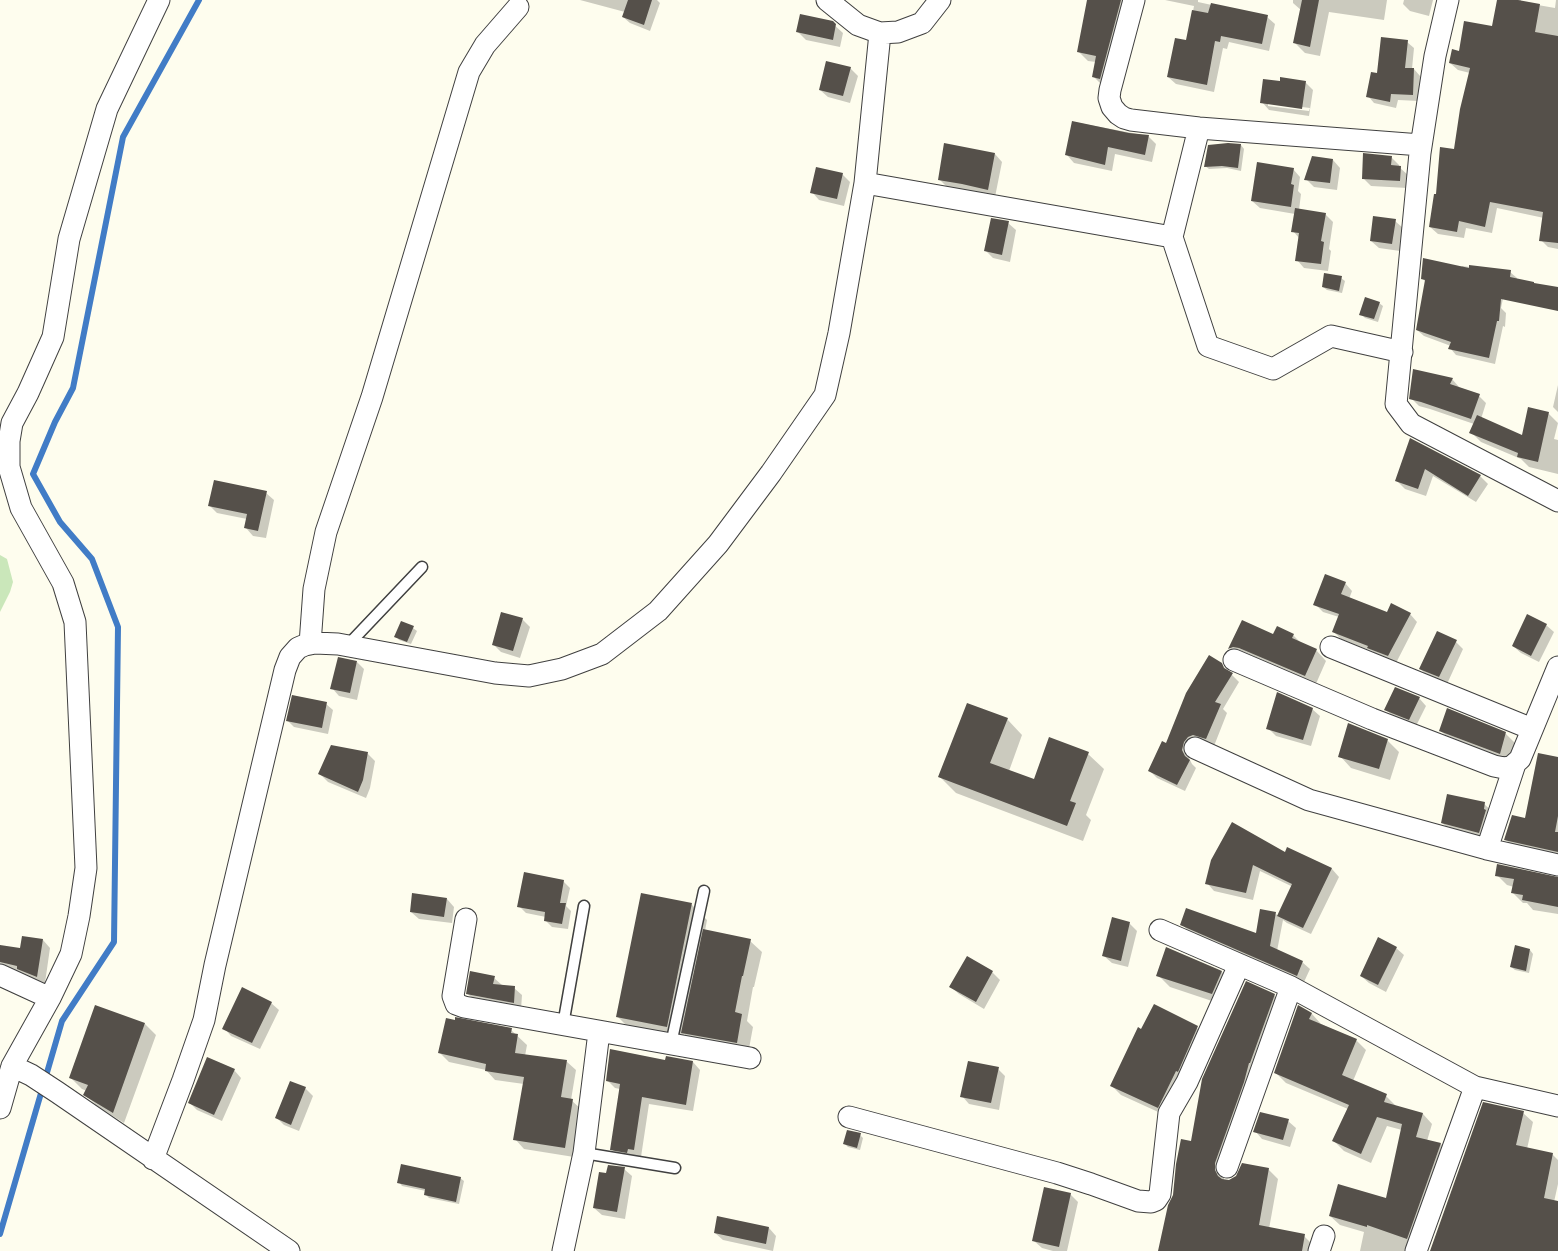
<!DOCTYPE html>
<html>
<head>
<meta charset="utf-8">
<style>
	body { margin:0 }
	canvas { display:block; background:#fefdee }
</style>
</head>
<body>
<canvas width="1558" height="1251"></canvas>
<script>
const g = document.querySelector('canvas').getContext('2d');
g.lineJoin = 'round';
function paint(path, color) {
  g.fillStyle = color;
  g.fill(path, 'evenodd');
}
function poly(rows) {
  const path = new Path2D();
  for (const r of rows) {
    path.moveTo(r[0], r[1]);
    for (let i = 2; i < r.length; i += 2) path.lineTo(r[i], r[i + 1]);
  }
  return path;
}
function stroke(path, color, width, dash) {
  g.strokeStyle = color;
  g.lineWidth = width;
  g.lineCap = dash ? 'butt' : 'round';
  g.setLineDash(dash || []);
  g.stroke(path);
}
const green = poly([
	[0,555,7,559,13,582,10,592,0,612]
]);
const shadow = poly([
	[580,0,657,0,660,3,650,31,630,23,623,17,625,12],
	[1088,0,1132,0,1103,86,1094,77,1096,62,1088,61,1079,52],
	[1165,0,1198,0,1198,2,1267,17,1275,24,1269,51,1229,42,1227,49,1223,48,1214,92,1176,84,1168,77,1187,42,1194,6],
	[1293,0,1387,0,1384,20,1329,12,1320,56,1305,53,1295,43,1302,11,1293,3],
	[1404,0,1433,0,1429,16,1410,11,1403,4],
	[1499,0,1521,0,1521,2,1555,8,1556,0,1558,0,1558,249,1548,247,1541,240,1544,218,1497,208,1492,233,1466,228,1464,238,1438,234,1430,227,1437,196,1455,150,1470,73,1458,70,1450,63,1460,53,1494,27],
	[832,23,843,33,840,47,806,40,798,32],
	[1407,42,1414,48,1412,69,1414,69,1420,76,1419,101,1398,100,1396,108,1374,103,1368,96,1384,76],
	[850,68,858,76,850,103,828,97,820,90],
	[1305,82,1313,90,1309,116,1269,110,1262,102],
	[1268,103,1310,108,1309,111,1268,106],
	[1074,122,1148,136,1156,144,1152,162,1115,154,1112,171,1074,163,1067,155],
	[1241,145,1244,149,1241,171,1227,168,1209,169,1205,166],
	[995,154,1002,162,995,197,971,191,948,188,940,180],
	[1391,157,1399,165,1399,167,1408,175,1407,188,1371,186,1363,178],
	[1333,160,1340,168,1337,190,1314,187,1306,179],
	[1293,169,1300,177,1298,191,1301,194,1299,210,1325,214,1333,222,1329,249,1331,251,1328,271,1304,268,1297,260,1299,238,1293,231,1295,214,1260,208,1252,201],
	[842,174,850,182,844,206,819,200,812,192],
	[1395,221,1403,228,1400,251,1379,248,1371,241],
	[1008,223,1016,230,1010,262,993,258,986,251],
	[1462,266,1510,272,1517,278,1515,291,1505,289,1501,308,1506,313,1505,327,1503,326,1495,364,1456,355,1450,348,1451,346,1424,336,1417,330,1426,282,1422,278,1461,268],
	[1341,278,1345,281,1342,293,1327,290,1323,287],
	[1379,303,1383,306,1378,322,1365,318,1361,314],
	[1452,379,1459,387,1459,389,1479,396,1486,403,1481,419,1523,437,1548,413,1558,423,1554,439,1558,440,1558,474,1529,467,1521,459,1481,442,1471,432,1474,424,1430,409,1419,406,1411,398],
	[1558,385,1558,412,1553,407],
	[1411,440,1480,476,1488,484,1476,502,1433,476,1426,496,1405,489,1397,481],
	[266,493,274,500,266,538,253,536,246,528,247,519,217,513,210,506],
	[1345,583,1352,591,1349,599,1387,614,1410,614,1417,622,1396,663,1377,655,1372,651,1341,639,1333,631,1339,617,1323,612,1315,604],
	[522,619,530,627,520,658,501,652,494,645],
	[1243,622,1274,636,1293,635,1303,645,1316,650,1326,661,1315,686,1240,658,1230,649],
	[402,623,413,628,417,631,411,644,399,640,396,636],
	[1546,625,1554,632,1539,662,1521,653,1513,646],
	[1456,642,1463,649,1447,684,1428,676,1420,669],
	[357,662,364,669,357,700,339,696,332,688],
	[1221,664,1239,682,1223,709,1227,713,1214,746,1191,750,1189,758,1192,764,1196,768,1185,791,1157,778,1149,770],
	[1419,698,1426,706,1416,726,1394,717,1386,710],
	[326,704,333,710,328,734,294,727,288,721],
	[1312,709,1320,716,1311,746,1276,736,1268,728],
	[1448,710,1506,734,1517,745,1511,765,1453,743,1441,731],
	[1007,719,1022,735,1009,771,1034,781,1050,739,1088,754,1104,769,1086,815,1091,820,1083,841,956,793,940,777],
	[1387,740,1399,752,1390,780,1351,768,1340,756],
	[332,746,368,754,375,761,370,788,366,798,328,782,320,774],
	[1558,758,1558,859,1515,849,1505,839,1526,820],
	[1484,804,1492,811,1486,840,1450,830,1442,823],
	[1288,849,1332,869,1339,877,1311,934,1287,923,1283,920,1277,951,1302,962,1310,969,1304,982,1189,932,1182,924,1257,935,1276,914,1279,917,1293,887,1260,871,1253,900,1214,891,1207,883,1212,861,1286,854],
	[1497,875,1558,879,1558,914,1533,910,1527,903,1523,903,1513,893,1514,887,1507,885],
	[563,881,570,888,566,906,571,911,568,929,552,927,546,921,546,917,526,913,519,906],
	[642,895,692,905,707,920,705,931,750,941,762,952,754,987,753,987,747,1021,753,1027,748,1054,694,1044,684,1034,682,1042,633,1032,618,1017],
	[447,899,454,907,452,923,419,919,411,912],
	[1129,923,1137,931,1128,967,1112,963,1104,956],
	[43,940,50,948,45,983,8,969,0,972,0,947,21,950],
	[1396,948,1404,955,1386,992,1369,983,1361,976],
	[1167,949,1222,972,1233,984,1224,1005,1170,987,1158,975],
	[1530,950,1533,954,1529,973,1515,970,1511,967],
	[992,972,1000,980,984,1009,959,994,951,987],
	[494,978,502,985,514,988,522,995,521,1010,475,1001,468,994],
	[1274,995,1284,1005,1224,1173,1224,1180,1229,1181,1268,1169,1278,1179,1269,1229,1304,1236,1314,1246,1313,1251,1159,1251,1192,1142],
	[271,1003,279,1010,260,1049,231,1036,224,1028],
	[1299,1007,1312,1014,1321,1024,1356,1040,1366,1050,1353,1081,1386,1096,1396,1106,1423,1114,1432,1124,1427,1141,1441,1144,1450,1154,1416,1251,1360,1251,1364,1232,1340,1225,1330,1216,1387,1199,1402,1130,1387,1126,1371,1163,1344,1151,1334,1141,1348,1109,1286,1083,1276,1073],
	[145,1024,156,1035,124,1123,97,1106,85,1094,87,1091,82,1089,71,1078],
	[1197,1028,1206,1037,1167,1116,1121,1095,1111,1085],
	[511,1030,527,1045,525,1056,566,1061,576,1070,571,1100,581,1109,574,1157,524,1149,515,1139,524,1084,495,1080,486,1070,449,1062,440,1053],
	[666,1062,693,1062,700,1070,693,1111,649,1104,641,1157,635,1156,635,1159,619,1157,612,1149,620,1089,615,1088,607,1080],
	[998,1069,1005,1076,999,1110,969,1104,962,1096],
	[234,1070,241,1078,222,1121,197,1110,190,1103],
	[305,1088,313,1096,299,1131,284,1125,277,1118],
	[1523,1113,1533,1122,1527,1149,1552,1154,1558,1160,1558,1184,1554,1202,1558,1203,1558,1251,1431,1251],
	[1288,1121,1296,1128,1290,1147,1262,1139,1255,1131],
	[860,1135,863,1138,860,1150,848,1147,845,1144],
	[624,1169,632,1176,625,1219,602,1215,594,1208,608,1174],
	[460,1178,464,1181,459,1204,429,1198,425,1194,426,1191,402,1186,399,1182],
	[1070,1194,1078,1202,1067,1251,1053,1251,1042,1248,1034,1241],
	[769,1228,776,1236,773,1251,723,1240,715,1233]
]);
const stream = poly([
	[0,1234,62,1021,114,942,118,627,92,559,60,522,33,474,55,422,73,388,123,137,199,0]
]);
const building = poly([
	[628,0,652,0,644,25,622,17],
	[1087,0,1121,0,1100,79,1092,77,1096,56,1077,52],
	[1302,0,1319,0,1310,47,1293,43],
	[1497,0,1518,0,1540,4,1535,32,1558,36,1558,243,1539,241,1543,212,1490,202,1485,227,1459,221,1457,232,1429,227,1434,194,1436,194,1440,147,1454,149,1460,109,1470,68,1449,63,1452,49,1459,51,1464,21,1492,26],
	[1211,3,1268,15,1262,44,1221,36,1220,42,1215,41,1207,85,1167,77,1175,38,1186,40,1192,10,1208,13],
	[800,14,833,21,836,24,833,40,796,32],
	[1381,37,1408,40,1405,68,1414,68,1413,95,1391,94,1390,102,1366,97,1371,72,1377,73],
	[826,61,851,67,843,96,819,90],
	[1280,77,1306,81,1302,109,1260,103,1263,79,1280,81],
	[1072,121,1129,133,1149,135,1145,155,1108,147,1105,165,1065,155],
	[944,143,995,153,988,190,962,184,938,180],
	[1228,143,1241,144,1238,168,1222,166,1204,167,1208,145],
	[1363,153,1392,156,1391,165,1401,166,1400,181,1362,179],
	[1312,156,1333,159,1330,183,1304,180],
	[1257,162,1294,168,1291,184,1294,185,1291,207,1251,201],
	[816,167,843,173,837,199,810,193],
	[1295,208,1326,213,1321,241,1324,242,1321,264,1295,261,1299,233,1291,232],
	[1373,216,1396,219,1392,244,1370,241],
	[991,218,1009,221,1002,255,984,251],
	[1423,258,1469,268,1469,265,1511,270,1510,277,1534,282,1534,283,1558,287,1558,311,1501,299,1499,321,1497,321,1489,358,1448,349,1451,342,1416,330,1425,280,1421,279],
	[1324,273,1342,276,1339,291,1322,287],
	[1365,297,1380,302,1374,319,1359,315],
	[1413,369,1453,378,1450,384,1480,394,1471,419,1421,402,1409,399],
	[1528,407,1549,412,1538,462,1517,457,1518,453,1469,433,1477,415,1522,435],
	[1410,438,1481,475,1468,496,1425,469,1418,489,1395,481],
	[214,480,267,491,258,531,244,528,247,514,208,506],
	[1325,574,1346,582,1341,594,1387,612,1391,603,1411,613,1388,656,1367,648,1368,646,1332,632,1339,614,1313,605],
	[501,612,523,618,513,651,492,645],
	[1527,614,1547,624,1531,656,1512,646],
	[1242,620,1273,634,1277,626,1294,634,1292,638,1317,649,1305,676,1239,648,1233,647,1228,649],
	[401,621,414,626,407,642,394,637],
	[1437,631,1457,640,1439,677,1419,669],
	[1209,655,1222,663,1224,668,1233,673,1215,702,1221,704,1206,739,1193,735,1188,737,1184,742,1182,750,1185,756,1190,760,1177,785,1148,771,1162,741,1166,743,1186,693],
	[338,657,357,661,350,693,330,689],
	[1395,687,1420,697,1409,720,1384,710],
	[1277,692,1313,708,1303,740,1266,729],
	[292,695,327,702,322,728,286,721],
	[967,703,1008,718,990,763,1034,779,1049,737,1089,752,1070,801,1076,803,1067,826,938,777],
	[1447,708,1506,732,1500,754,1439,731],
	[1348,723,1388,739,1379,769,1338,757],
	[331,745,368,752,363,780,358,792,318,774],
	[1538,753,1558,757,1558,816,1555,832,1558,832,1558,852,1504,840,1512,815,1525,818],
	[1447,794,1485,802,1484,809,1486,810,1479,833,1441,823],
	[1232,822,1285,852,1287,847,1332,868,1303,928,1277,916,1292,884,1253,865,1246,893,1205,884,1211,860],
	[1497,864,1558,877,1558,907,1522,900,1523,895,1511,893,1514,879,1495,876],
	[524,872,564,880,560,903,566,903,562,924,544,921,545,912,517,907],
	[412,893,447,898,444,917,410,912],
	[641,893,692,903,667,1027,616,1017],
	[1186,908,1256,933,1260,909,1276,912,1270,946,1303,961,1297,976,1180,925],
	[1112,917,1130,922,1121,961,1102,956],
	[703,929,751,939,743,976,742,976,735,1012,742,1014,737,1043,681,1033],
	[22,936,43,939,37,977,17,969,17,966,0,962,0,945,20,948],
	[1378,937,1397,947,1378,985,1360,976],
	[1515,945,1530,949,1526,971,1510,967],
	[1166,947,1222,971,1212,994,1156,976],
	[967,956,993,971,976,1002,949,987],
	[470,971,495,976,493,984,515,986,514,1003,466,994],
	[1246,981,1275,994,1250,1063,1249,1063,1244,1082,1215,1163,1215,1170,1218,1176,1222,1179,1229,1180,1236,1176,1242,1163,1269,1168,1259,1225,1305,1234,1302,1251,1158,1251,1168,1205,1173,1195,1176,1164,1181,1139,1191,1141,1202,1079],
	[242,987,272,1002,252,1043,222,1029],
	[1154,1004,1198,1026,1178,1072,1176,1071,1158,1108,1110,1086,1138,1027,1141,1029],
	[95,1005,145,1023,113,1113,83,1095,88,1085,69,1078],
	[1298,1005,1312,1013,1309,1019,1357,1039,1342,1075,1387,1094,1384,1102,1423,1113,1416,1137,1441,1143,1407,1239,1367,1225,1367,1227,1329,1216,1338,1184,1386,1198,1402,1124,1377,1117,1361,1154,1332,1141,1349,1105,1274,1073],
	[455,1017,512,1028,511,1033,518,1034,515,1053,567,1060,561,1097,573,1099,565,1148,513,1140,524,1077,485,1071,486,1064,438,1053,446,1018,455,1020],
	[610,1049,665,1060,666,1056,693,1061,686,1105,642,1097,634,1150,628,1149,627,1153,610,1150,620,1084,606,1081],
	[207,1057,235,1069,214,1115,188,1103],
	[968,1061,999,1067,991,1103,960,1097],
	[290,1081,306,1087,291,1125,275,1118],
	[1483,1102,1524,1111,1516,1145,1553,1153,1544,1198,1558,1201,1558,1251,1430,1251],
	[1260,1112,1289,1119,1283,1140,1253,1132],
	[847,1130,861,1133,857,1148,843,1144],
	[401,1164,461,1177,456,1202,424,1195,425,1189,397,1183],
	[608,1165,625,1167,617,1212,593,1208,599,1172,606,1173],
	[1044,1187,1071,1193,1059,1247,1032,1241],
	[717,1216,769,1227,766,1244,714,1233]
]);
const lane = poly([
	[347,646,422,567],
	[563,1025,584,906],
	[671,1044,704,891],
	[584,1153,675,1168]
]);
const street = poly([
	[827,0,858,25,880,33,898,32,922,23,940,0],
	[1134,0,1110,90,1109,98,1112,107,1118,114,1124,118,1131,120,1199,128,1421,145],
	[1448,0,1435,56,1420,153,1396,404,1411,424,1558,501],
	[1199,128,1172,237,1208,346,1273,369,1331,336,1402,352],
	[865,183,1172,237],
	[310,644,314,589,326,532,372,397,469,72,485,45,518,7],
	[1331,647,1532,729],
	[1234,660,1372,719,1494,766,1504,768,1511,767,1520,759,1558,667],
	[1195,748,1309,800,1487,849,1558,865],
	[1487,849,1515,764],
	[466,919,453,996,456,1004,464,1007,750,1058],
	[1160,930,1291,987,1475,1087,1558,1106],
	[0,975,50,998],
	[12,1066,31,1075,57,1092,289,1251],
	[0,1108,12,1066,50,998,71,954,79,916,86,868,75,622,63,583,21,508,9,467,9,441,12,423,28,393,53,337,69,239,107,109,159,0],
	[849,1117,1057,1173,1091,1184,1138,1201,1151,1202,1156,1200,1160,1194,1169,1113,1187,1082,1239,965],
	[153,1159,183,1080,204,1020,215,965,285,670,290,657,298,648,305,645,315,643,338,644,495,673,529,676,562,669,602,654,658,611,718,544,771,473,825,395,839,333,865,183,880,33],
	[1227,1167,1291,987],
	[563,1251,584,1153,599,1032],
	[1319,1251,1324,1236],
	[1416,1251,1475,1087]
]);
paint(green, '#cae7ba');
paint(shadow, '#0003');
stroke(stream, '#417cc6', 6);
paint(building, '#55504a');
stroke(lane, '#404040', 13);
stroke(street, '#404040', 23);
stroke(lane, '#fff', 10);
stroke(street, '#fff', 21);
</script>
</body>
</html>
